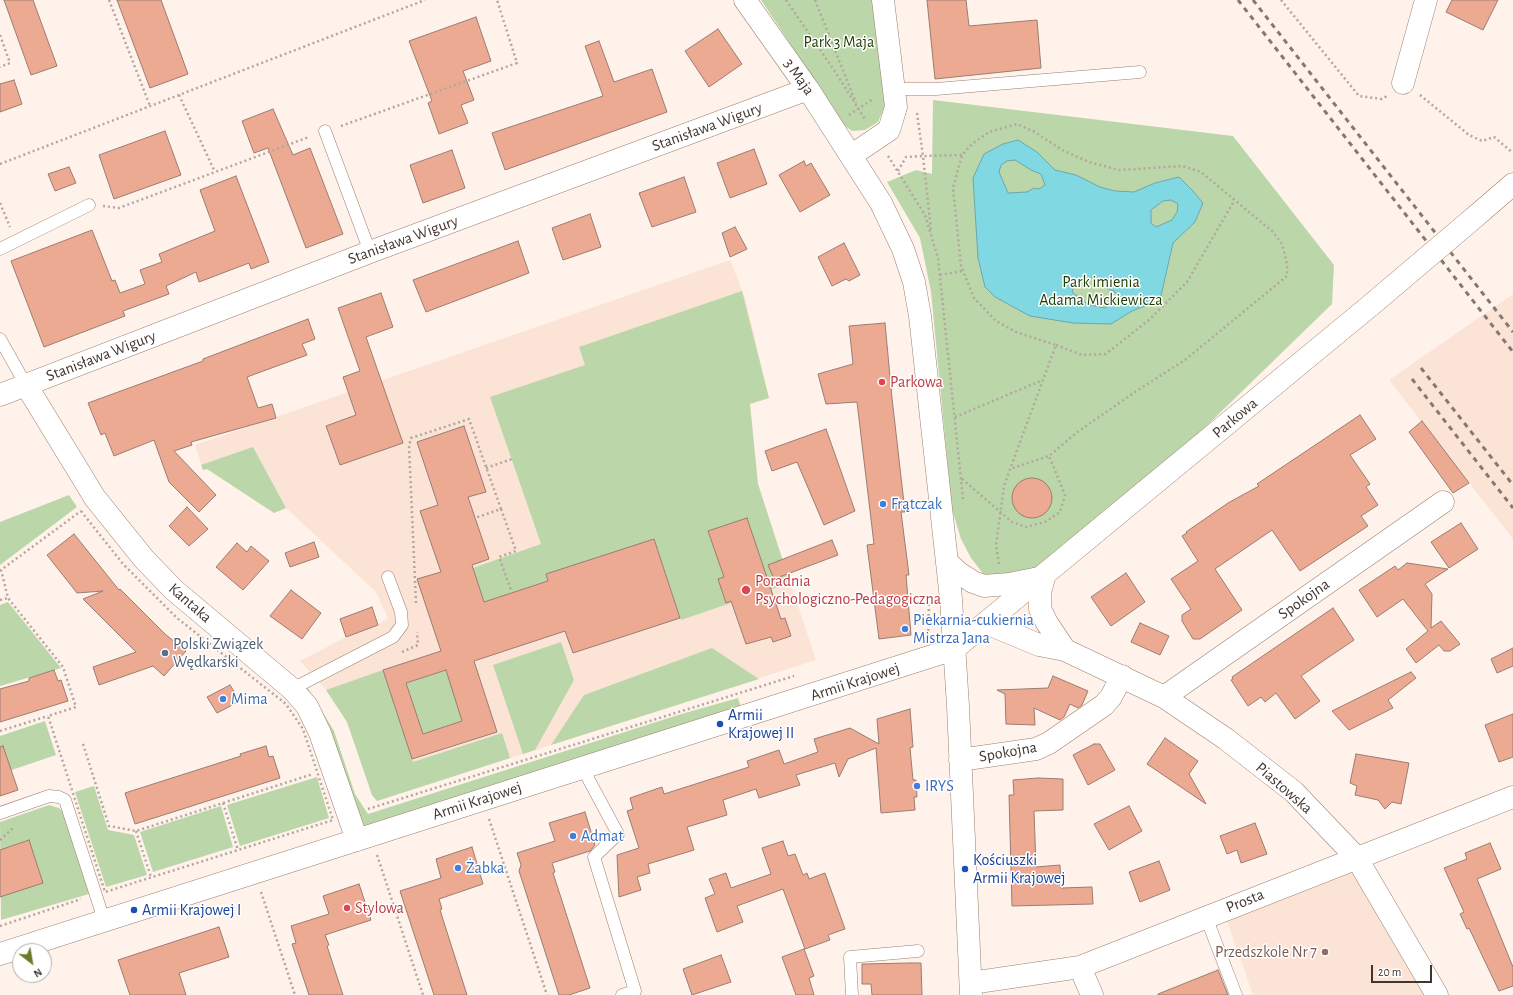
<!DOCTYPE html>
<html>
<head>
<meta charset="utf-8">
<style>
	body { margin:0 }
	#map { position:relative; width:1513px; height:995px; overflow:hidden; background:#fff2eb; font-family:"Alegreya Sans",sans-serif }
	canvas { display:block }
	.north { position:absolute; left:12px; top:943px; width:40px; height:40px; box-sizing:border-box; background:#fff; border:1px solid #b3aeab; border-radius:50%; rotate:149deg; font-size:11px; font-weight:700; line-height:16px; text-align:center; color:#41352e }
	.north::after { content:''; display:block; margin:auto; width:14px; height:18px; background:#6b7a28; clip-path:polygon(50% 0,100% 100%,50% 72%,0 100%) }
	.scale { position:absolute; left:1371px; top:965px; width:61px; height:18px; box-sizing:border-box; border:2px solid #41352e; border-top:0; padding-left:5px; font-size:12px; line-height:14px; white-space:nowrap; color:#41352e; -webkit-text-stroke:3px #fff; paint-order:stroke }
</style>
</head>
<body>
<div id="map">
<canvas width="1513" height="995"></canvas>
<div class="north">N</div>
<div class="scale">20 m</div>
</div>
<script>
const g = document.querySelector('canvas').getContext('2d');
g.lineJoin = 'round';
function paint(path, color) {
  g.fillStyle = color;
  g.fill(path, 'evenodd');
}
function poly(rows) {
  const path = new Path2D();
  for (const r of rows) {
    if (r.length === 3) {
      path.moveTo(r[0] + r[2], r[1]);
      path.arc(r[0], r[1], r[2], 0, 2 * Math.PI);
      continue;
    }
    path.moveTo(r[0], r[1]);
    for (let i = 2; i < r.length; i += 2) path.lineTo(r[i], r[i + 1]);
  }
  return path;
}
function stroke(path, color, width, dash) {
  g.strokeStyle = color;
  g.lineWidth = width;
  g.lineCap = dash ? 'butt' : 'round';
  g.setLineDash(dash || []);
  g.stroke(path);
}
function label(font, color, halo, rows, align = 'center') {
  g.font = font + ' "Alegreya Sans",sans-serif';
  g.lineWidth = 3;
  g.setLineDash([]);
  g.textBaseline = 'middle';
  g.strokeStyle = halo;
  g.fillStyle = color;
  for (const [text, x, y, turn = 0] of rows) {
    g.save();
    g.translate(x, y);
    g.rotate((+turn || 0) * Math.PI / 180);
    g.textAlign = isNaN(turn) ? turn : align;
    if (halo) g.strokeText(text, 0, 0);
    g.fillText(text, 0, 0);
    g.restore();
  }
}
const built = poly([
	[730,260,745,297,769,398,750,404,758,484,816,660,377,801,372,795,347,722,326,690,300,661,346,637,378,625,388,618,376,592,286,508,274,513,207,469,203,470,195,445],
	[1513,294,1513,539,1389,380],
	[1356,857,1437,995,1253,995,1223,910]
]);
const green = poly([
	[761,0,878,0,888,89,884,108,878,122,865,130,852,131,845,126],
	[933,100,1233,136,1334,265,1332,304,1193,439,1024,586,988,580,971,558,961,539,952,509,931,292,920,238,887,182,916,170,932,174],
	[742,291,769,398,750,404,758,484,790,583,681,620,654,539,548,581,484,602,473,568,541,544,490,397,585,365,579,347],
	[253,447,286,508,274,513,207,469,203,470,201,465],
	[69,495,77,507,0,565,0,522],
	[8,602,61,668,0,686,0,605],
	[561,642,574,680,535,750,523,754,493,665],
	[712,648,759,679,551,745,584,695],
	[383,670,413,762,502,733,510,758,377,801,372,795,347,722,326,690],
	[446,670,462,721,423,734,406,683],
	[306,685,334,731,355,794,368,814,678,715,738,698,741,707,363,828,298,690],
	[45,721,56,755,0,774,0,736],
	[317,777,329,818,240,846,227,805],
	[94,786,108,830,134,835,147,875,106,887,75,792],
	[49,805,59,808,63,812,89,894,1,920,0,822],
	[221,806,233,847,153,872,140,832]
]);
const water = poly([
	[1018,140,1037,152,1055,170,1076,175,1100,187,1115,191,1134,192,1155,183,1179,177,1192,190,1203,203,1195,222,1173,243,1160,300,1132,311,1111,324,1073,323,1030,316,995,297,985,287,978,258,973,178,984,154,1003,144,1018,140],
	[1015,160,1031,170,1041,174,1045,185,1039,189,1034,188,1027,192,1008,193,999,172,1001,165,1007,161,1015,160],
	[1171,200,1178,204,1177,212,1172,220,1156,227,1151,223,1151,210,1163,201,1171,200],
	[1095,277,1101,280,1106,288,1114,291,1119,297,1105,308,1087,304,1072,292,1074,285,1078,281,1095,277]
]);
const building = poly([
	[4,0,33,0,57,66,31,75,4,0],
	[117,0,161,0,188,74,150,88,117,0],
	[927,0,966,0,969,26,1037,20,1041,68,935,79,927,0],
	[1452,0,1498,0,1483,30,1446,12,1452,0],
	[476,17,491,61,463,71,474,100,461,105,468,123,439,134,428,103,432,101,409,41,476,17],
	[718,29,742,64,709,87,685,51,718,29],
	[599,41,614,82,652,69,667,112,505,170,492,133,603,96,585,46,599,41],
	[14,80,22,104,0,112,0,84,14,80],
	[273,109,293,155,310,148,343,234,306,248,268,148,254,153,242,121,273,109],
	[165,131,181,175,114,199,99,155,165,131],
	[754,149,767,184,730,198,717,163,754,149],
	[452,150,465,188,423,203,410,165,452,150],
	[804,161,806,166,811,163,830,195,800,212,779,175,804,161],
	[69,167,76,183,55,191,48,174,69,167],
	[236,176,269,262,251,269,249,263,199,282,196,272,166,286,169,294,123,311,125,316,44,347,11,261,92,230,112,281,115,280,120,293,145,284,140,270,162,262,159,254,215,231,200,190,236,176],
	[684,177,696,212,652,227,639,193,684,177],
	[590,214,601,247,563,260,552,228,590,214],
	[735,227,747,249,730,257,722,233,735,227],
	[518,241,529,273,426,312,413,280,518,241],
	[844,243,860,275,849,281,846,279,832,286,818,257,844,243],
	[381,293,393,327,366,337,403,443,340,465,326,426,356,415,343,377,360,371,338,308,381,293],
	[308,319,315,339,302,344,307,355,247,377,258,408,272,404,276,418,191,442,192,445,174,451,216,495,199,512,169,482,154,440,114,456,105,433,101,435,88,403,203,361,203,359,308,319],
	[885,323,892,398,905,512,901,512,909,575,906,575,911,635,879,639,867,545,874,544,857,402,826,404,818,374,853,364,849,326,885,323],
	[1360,415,1376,439,1350,455,1370,484,1366,487,1378,505,1361,516,1368,526,1300,571,1272,530,1215,569,1242,610,1200,639,1193,639,1182,621,1182,615,1191,609,1171,579,1198,561,1182,536,1187,533,1186,532,1228,503,1259,486,1257,484,1360,415],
	[1422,421,1469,483,1453,493,1409,432,1422,421],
	[464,426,486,492,468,497,489,559,472,565,484,602,548,581,546,574,654,539,680,618,573,653,565,631,474,661,497,732,412,759,383,670,441,651,417,579,441,572,420,511,438,505,417,442,464,426],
	[446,670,462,721,423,734,406,683,446,670],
	[826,429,855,511,824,525,797,462,772,471,765,451,826,429],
	[1032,498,20],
	[187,507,208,529,189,546,169,526,187,507],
	[747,518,781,619,785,618,791,636,773,642,771,637,746,644,731,601,726,603,718,579,724,577,708,531,747,518],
	[1461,523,1478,549,1449,568,1431,542,1461,523],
	[74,534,119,590,120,589,165,634,186,651,164,676,153,666,99,685,93,667,136,652,83,599,103,591,77,593,47,555,74,534],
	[832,540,838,555,774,579,768,565,832,540],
	[314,542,319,557,290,567,285,553,314,542],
	[237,543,247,552,251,546,269,561,243,590,216,567,237,543],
	[1407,563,1448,569,1425,584,1432,594,1431,628,1441,621,1460,644,1450,651,1444,651,1439,645,1416,663,1406,649,1428,631,1403,599,1377,617,1359,590,1395,566,1398,570,1407,563],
	[1126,573,1145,602,1111,626,1091,597,1126,573],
	[291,590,321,613,302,639,270,616,291,590],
	[372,607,378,625,346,637,340,619,372,607],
	[1333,608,1354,640,1301,676,1320,701,1295,719,1276,693,1265,702,1261,697,1248,706,1231,680,1233,679,1232,677,1333,608],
	[1140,623,1169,636,1160,655,1131,642,1140,623],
	[1513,648,1513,666,1497,673,1491,659,1513,648],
	[54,670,58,681,61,680,68,701,0,722,0,689,29,681,29,678,54,670],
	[1411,672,1416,678,1388,700,1393,708,1349,730,1332,711,1411,672],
	[1053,676,1088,691,1082,705,1078,708,1070,704,1064,717,1060,720,1034,708,1035,725,1006,724,1005,694,997,690,1048,688,1053,676],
	[230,685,240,701,217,713,207,697,230,685],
	[910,709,913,747,910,748,913,780,916,780,917,797,914,797,915,810,881,813,876,748,848,759,839,777,835,763,796,775,800,785,759,798,756,789,723,800,727,815,687,827,694,850,648,864,650,873,637,877,641,890,619,897,617,855,639,848,627,811,633,809,630,798,662,787,664,794,749,767,747,761,779,750,784,764,818,752,814,739,850,728,879,744,877,719,910,709],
	[1513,714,1513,757,1499,762,1485,725,1513,714],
	[1165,738,1198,761,1189,774,1206,804,1147,764,1165,738],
	[1094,744,1100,744,1115,770,1088,785,1073,755,1094,744],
	[3,746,18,790,0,796,0,747,3,746],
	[266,746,269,757,273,756,280,778,135,824,125,793,241,756,240,754,266,746],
	[1356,754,1409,763,1401,804,1392,802,1385,809,1378,800,1355,795,1357,786,1350,783,1356,754],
	[1038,778,1063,779,1063,810,1034,811,1036,867,1060,865,1061,888,1092,887,1093,904,1012,906,1009,795,1014,795,1013,780,1038,778],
	[1129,806,1142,831,1109,850,1094,824,1129,806],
	[585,812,595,845,590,851,552,863,555,872,553,873,590,988,569,995,559,995,519,871,521,865,517,853,555,841,549,823,585,812],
	[1255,823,1267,854,1241,863,1237,850,1227,854,1220,836,1255,823],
	[29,840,43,883,0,897,0,850,29,840],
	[783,841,788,856,795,854,803,875,807,873,809,879,825,873,845,929,828,935,830,940,805,949,783,889,737,906,743,922,717,932,705,898,715,894,709,879,726,873,731,888,771,874,762,848,783,841],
	[1490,843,1501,869,1477,879,1513,967,1513,986,1499,991,1469,928,1467,929,1460,914,1464,912,1444,868,1467,859,1465,853,1490,843],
	[472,847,483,884,439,899,442,909,440,910,467,995,434,995,400,891,441,878,436,859,472,847],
	[1159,861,1170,890,1140,902,1129,872,1159,861],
	[359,884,371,920,325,935,329,945,327,946,343,995,309,995,292,944,296,943,291,926,329,914,323,896,359,884],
	[219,927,229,957,179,973,186,995,130,995,118,960,219,927],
	[804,949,814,976,809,978,814,995,796,995,782,957,804,949],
	[721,955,731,982,692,995,683,969,721,955],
	[910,963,921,963,922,995,872,995,871,984,862,984,862,964,910,963],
	[1218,970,1228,995,1158,995,1158,994,1218,970]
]);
const path = poly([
	[109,0,150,106],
	[786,0,836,73,866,121],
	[815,0,856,103],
	[1281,0,1359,96,1382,99,1387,96],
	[0,35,10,63,0,67],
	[179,95,215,172],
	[1420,95,1469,135,1482,141,1494,137,1513,153],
	[917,113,923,156,962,155],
	[849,115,873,99],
	[341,126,517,63,497,0],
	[888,156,925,215,938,258,963,499],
	[0,164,425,0],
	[898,171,906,157,923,156,931,230],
	[0,203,10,227],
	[103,206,119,208,309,137],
	[940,275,962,271],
	[1056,345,1082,355,1106,354,1150,319,1187,282,1234,201],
	[955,417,1043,380],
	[486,468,512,459],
	[962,479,1012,522,1026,527,1045,522,1060,512,1065,495,1049,456],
	[501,509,516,551,499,557,511,590],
	[81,511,123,564,177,618,286,704,303,729,333,820,105,892,48,716,76,707,63,667,8,598,1,570,81,511],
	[999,564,996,545,1004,486,1010,469,1056,345,1016,332,996,321,974,298,961,266,953,188,962,155,972,144,989,132,1017,124,1035,132,1062,150,1089,162,1119,170,1182,166,1201,172,1273,232,1282,244,1287,264,1287,276,1185,360,1135,392,1076,433,1049,456,1010,469],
	[0,600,8,598],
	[416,603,409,446,411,438,469,419,501,509,475,518],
	[928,636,929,604],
	[402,652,418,645,417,632],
	[0,731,48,716],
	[83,744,109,826,136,831,313,774],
	[223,803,238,850],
	[368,809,794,676],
	[489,819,547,995],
	[136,831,151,877],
	[0,840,14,827],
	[377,855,423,995],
	[261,892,295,995],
	[0,926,81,899]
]);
const service = poly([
	[894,89,936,89,1140,72],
	[325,131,370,252],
	[0,249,89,205],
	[0,339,26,385],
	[292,689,393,637,402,625,401,612,388,577],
	[582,767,618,834,594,857,635,991,622,995],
	[0,813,49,796,59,797,65,800,104,920],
	[1206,917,1236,995],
	[852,995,850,957,918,951]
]);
const minor = poly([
	[745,0,808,89,881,203,903,249,914,282,920,316,951,599,958,706,971,995],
	[1403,83,1426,0],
	[852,155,889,130,896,107,883,0],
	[26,385,95,498,144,559,174,590,292,689,307,706,320,733,357,840],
	[0,395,370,252,808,89],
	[947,562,959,573,973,582,984,586,1009,584,1044,577,1040,593,1040,609,1047,623,1065,650],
	[986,623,1039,645,1065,650,1164,697,1226,739,1294,792,1356,857,1437,995],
	[1164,697,1443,502],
	[960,760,1036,749,1049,743,1104,705,1111,697,1122,676],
	[1080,967,1092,995],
	[971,983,1080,967,1513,797]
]);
const tertiary = poly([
	[1476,216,1513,184],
	[0,954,954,649,1371,305]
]);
const rail = poly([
	[1238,0,1513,352],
	[1253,0,1513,332],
	[1421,368,1513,485],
	[1412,379,1513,508]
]);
const tertiaryBridge = poly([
	[1371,305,1476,216]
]);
const markers = [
	[882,382,4,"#e0444e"],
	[883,504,4,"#3f7fe0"],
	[746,590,5,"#e0444e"],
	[905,629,4,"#3f7fe0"],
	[165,653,4,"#5c6f8a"],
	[223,699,4,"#3f7fe0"],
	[720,724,4,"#1a4fb4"],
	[917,786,4,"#3f7fe0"],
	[573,836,4,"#3f7fe0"],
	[458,868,4,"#3f7fe0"],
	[965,869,4,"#1a4fb4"],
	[347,908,4,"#e0444e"],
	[134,910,4,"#1a4fb4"],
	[1325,952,4,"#8d6e63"]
];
const parkNames = [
	["Park 3 Maja",839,42],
	["Park imienia",1101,282],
	["Adama Mickiewicza",1101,300]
];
const streetNames = [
	["3 Maja",799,77,55],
	["Stanisława Wigury",707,127,-20],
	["Stanisława Wigury",403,240,-20],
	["Stanisława Wigury",101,356,-21],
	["Parkowa",1235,418,-40],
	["Spokojna",1304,599,-35],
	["Kantaka",190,603,41],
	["Armii Krajowej",855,682,-18],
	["Spokojna",1008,752,-10],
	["Piastowska",1284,788,41],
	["Armii Krajowej",477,801,-18],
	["Prosta",1245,901,-22]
];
const healthNames = [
	["Parkowa",890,382],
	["Poradnia",755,581],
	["Psychologiczno-Pedagogiczna",755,599],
	["Stylowa",355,908]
];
const shopNames = [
	["Frątczak",891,504],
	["Piekarnia-cukiernia",913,620],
	["Mistrza Jana",913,638],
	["Mima",231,699],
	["IRYS",925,786],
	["Admat",581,836],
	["Żabka",466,868]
];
const serviceNames = [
	["Polski Związek",173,644],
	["Wędkarski",173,662]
];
const transitNames = [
	["Armii",728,715],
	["Krajowej II",728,733],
	["Kościuszki",973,860],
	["Armii Krajowej",973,878],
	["Armii Krajowej I",142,910]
];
const educationNames = [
	["Przedszkole Nr 7",1317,952]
];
paint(built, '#fbe4d6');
paint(green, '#bbd7a9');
paint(water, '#80d8e2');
stroke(water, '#6da7ac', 1);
paint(building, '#edaa92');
stroke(building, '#9b7c71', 1);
stroke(service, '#9b7f6e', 13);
stroke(minor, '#9b7f6e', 23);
stroke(tertiary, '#9b7f6e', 23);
stroke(path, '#b2a69f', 2.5, [2, 3]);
stroke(service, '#fff', 12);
stroke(minor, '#fff', 22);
stroke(tertiary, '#fff', 22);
stroke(rail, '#857871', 3, [5, 5]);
stroke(tertiaryBridge, '#9b7f6e', 23, []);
stroke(tertiaryBridge, '#fff', 22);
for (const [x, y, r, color] of markers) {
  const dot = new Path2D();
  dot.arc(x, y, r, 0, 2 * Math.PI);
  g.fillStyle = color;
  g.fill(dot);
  stroke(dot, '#fff', 1.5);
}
label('16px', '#1d3c00', '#fff', parkNames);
label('16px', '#41352e', '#fff', streetNames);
label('16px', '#be3a42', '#fff', healthNames, 'left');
label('16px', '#366cbe', '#fff', shopNames, 'left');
label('16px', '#4e5e75', '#fff', serviceNames, 'left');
label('16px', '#164399', '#fff', transitNames, 'left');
label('16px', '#785e54', '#fff', educationNames, 'right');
</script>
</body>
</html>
